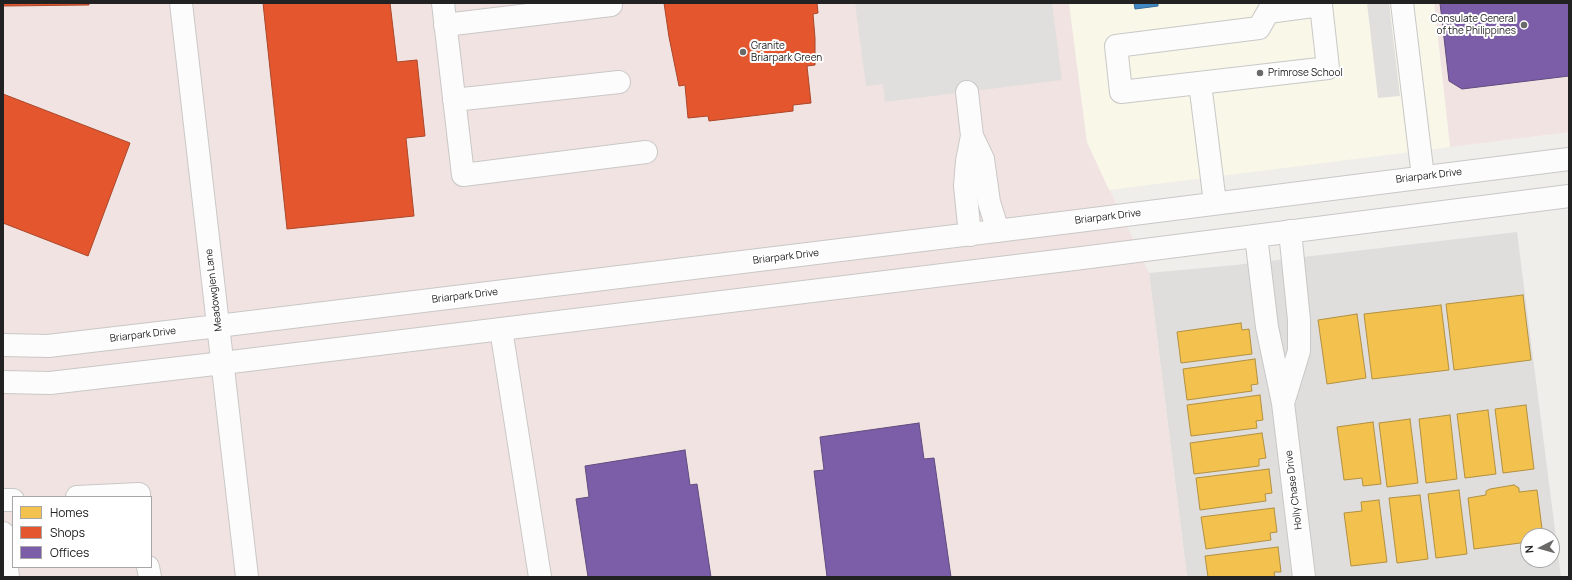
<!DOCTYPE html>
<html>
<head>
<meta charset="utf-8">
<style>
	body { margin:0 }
	#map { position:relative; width:1572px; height:580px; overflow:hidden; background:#f0eeeb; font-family:Manrope,sans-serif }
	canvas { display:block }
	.frame { position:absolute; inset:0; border:4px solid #222; pointer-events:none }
	.legend { position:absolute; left:12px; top:496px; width:140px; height:72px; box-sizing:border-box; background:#fff; border:1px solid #a7a7a7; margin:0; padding:5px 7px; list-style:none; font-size:12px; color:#222 }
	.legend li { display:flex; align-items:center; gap:8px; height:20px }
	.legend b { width:20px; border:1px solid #a7a7a7 }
	.north { position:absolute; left:1520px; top:528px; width:40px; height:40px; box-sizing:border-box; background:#fff; border:1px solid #a7a7a7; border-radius:50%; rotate:264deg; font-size:11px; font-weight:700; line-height:16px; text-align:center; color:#222 }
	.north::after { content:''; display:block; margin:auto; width:14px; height:18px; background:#6a6968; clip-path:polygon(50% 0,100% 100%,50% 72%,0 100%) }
</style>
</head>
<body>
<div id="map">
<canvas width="1572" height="580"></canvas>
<div class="frame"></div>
<ul class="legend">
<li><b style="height:11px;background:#f2c14e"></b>Homes</li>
<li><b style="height:11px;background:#e4572e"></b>Shops</li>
<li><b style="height:11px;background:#7b5ea7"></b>Offices</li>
</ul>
<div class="north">N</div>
</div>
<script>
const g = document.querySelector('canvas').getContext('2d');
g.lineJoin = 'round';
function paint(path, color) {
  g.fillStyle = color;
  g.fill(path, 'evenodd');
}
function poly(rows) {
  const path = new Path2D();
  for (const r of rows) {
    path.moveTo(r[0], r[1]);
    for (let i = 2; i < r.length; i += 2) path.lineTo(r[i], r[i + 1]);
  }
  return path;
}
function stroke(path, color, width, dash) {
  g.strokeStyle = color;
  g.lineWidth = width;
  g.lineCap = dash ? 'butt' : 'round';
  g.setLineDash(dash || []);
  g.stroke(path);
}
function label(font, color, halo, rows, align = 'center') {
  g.font = font + ' Manrope,sans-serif';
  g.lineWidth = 4;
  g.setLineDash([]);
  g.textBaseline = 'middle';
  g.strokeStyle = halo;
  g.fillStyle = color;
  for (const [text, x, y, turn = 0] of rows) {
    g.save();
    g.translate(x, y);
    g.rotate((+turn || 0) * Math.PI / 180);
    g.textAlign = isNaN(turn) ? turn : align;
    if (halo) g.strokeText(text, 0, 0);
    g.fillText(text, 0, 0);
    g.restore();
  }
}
const residential = poly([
	[1517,232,1561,577,1187,577,1149,273,1235,265],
	[1528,536,1552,536,1552,560,1528,560]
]);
const commercial = poly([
	[3,3,1069,3,1087,142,1149,273,1187,577,3,577],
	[13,497,151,497,151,567,13,567],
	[1434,3,1569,3,1569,132,1450,147]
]);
const education = poly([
	[1069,3,1434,3,1450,147,1109,190,1087,142]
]);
const parking = poly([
	[855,3,1052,3,1062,80,885,102,883,84,866,86],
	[1367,3,1389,3,1400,96,1378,98]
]);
const homes = poly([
	[1523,295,1531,360,1454,370,1446,304,1523,295],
	[1441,305,1449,370,1372,379,1364,314,1441,305],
	[1357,314,1366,378,1327,384,1318,320,1357,314],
	[1241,323,1242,330,1249,329,1252,354,1181,363,1177,332,1241,323],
	[1255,359,1258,384,1251,385,1252,391,1187,400,1183,369,1255,359],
	[1260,395,1263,420,1256,421,1257,428,1191,436,1187,405,1260,395],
	[1526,405,1534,469,1503,473,1495,409,1526,405],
	[1488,410,1496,474,1465,478,1457,414,1488,410],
	[1450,415,1457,479,1426,483,1419,419,1450,415],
	[1410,419,1418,483,1387,487,1379,423,1410,419],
	[1373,422,1381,484,1363,486,1362,478,1344,480,1337,427,1373,422],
	[1262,433,1266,458,1259,459,1259,466,1194,474,1190,443,1262,433],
	[1269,469,1272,493,1265,494,1266,501,1200,510,1196,478,1269,469],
	[1514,485,1519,488,1519,492,1537,490,1543,536,1528,536,1528,542,1474,549,1468,498,1486,495,1486,491,1490,489,1514,485],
	[1459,490,1467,554,1436,558,1428,494,1459,490],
	[1420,495,1428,559,1397,563,1389,498,1420,495],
	[1379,500,1387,562,1351,566,1344,513,1362,511,1361,502,1379,500],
	[1274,508,1277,532,1270,533,1271,540,1206,549,1201,517,1274,508],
	[1278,547,1281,572,1274,572,1275,577,1208,577,1205,556,1278,547]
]);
const shops = poly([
	[3,3,89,3,89,5,3,6,3,3],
	[263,3,390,3,397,62,417,60,425,136,406,138,414,216,287,229,263,3],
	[664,3,817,3,818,13,813,14,815,38,815,65,807,66,811,103,793,105,793,111,709,121,708,116,688,118,685,85,679,86,669,37,664,3],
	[3,94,130,143,88,256,3,223,3,94]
]);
const offices = poly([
	[1440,3,1569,3,1569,76,1462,89,1449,81,1440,3],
	[919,423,924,459,934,458,951,577,827,577,814,471,824,470,820,437,919,423],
	[685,450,690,485,697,484,711,577,588,577,576,499,589,497,585,466,685,450]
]);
const schools = poly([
	[1134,3,1158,3,1158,6,1135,9,1134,3]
]);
const minor = poly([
	[181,3,247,577],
	[443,3,463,175,646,152],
	[1402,3,1423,177],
	[1321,5,1328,68,1121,92,1116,46,1259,28,1268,12,1321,5],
	[445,25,611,5],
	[1200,83,1215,203],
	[967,92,972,136,983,159,989,202,998,231],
	[454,100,619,82],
	[970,235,965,186,967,161,972,136],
	[1256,236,1267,327,1283,403,1304,577],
	[501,329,540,577],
	[3,345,48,346,218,326,1078,221,1569,159],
	[3,382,50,383,223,363,1082,258,1569,196],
	[1284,400,1299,351,1299,320,1290,231],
	[77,497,139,494,139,497],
	[3,500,13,500],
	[3,533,8,577],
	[148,567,150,577]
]);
const markers = [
	[1524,25,4,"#6a6968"],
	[743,52,4,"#6a6968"],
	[1260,73,4,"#6a6968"]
];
const poiNames = [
	["Consulate General",1516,19,"right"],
	["of the Philippines",1516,31,"right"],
	["Granite",751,46],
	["Briarpark Green",751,58],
	["Primrose School",1268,73]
];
const streetNames = [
	["Briarpark Drive",1429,176,-7],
	["Briarpark Drive",1108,217,-7],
	["Briarpark Drive",786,257,-7],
	["Meadowglen Lane",214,290,-97],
	["Briarpark Drive",465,296,-7],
	["Briarpark Drive",143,335,-7],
	["Holly Chase Drive",1294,490,-97]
];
paint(residential, '#dfdedc');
paint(commercial, '#f1e3e1');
paint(education, '#f8f7e8');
paint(parking, '#e0dfde');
paint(homes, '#f2c14e');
stroke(homes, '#b49141', 1);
paint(shops, '#e4572e');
stroke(shops, '#aa472a', 1);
paint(offices, '#7b5ea7');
stroke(offices, '#604c7f', 1);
paint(schools, '#3f88c5');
stroke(schools, '#366994', 1);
stroke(minor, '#c9c8c7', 24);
stroke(minor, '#fdfcfc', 22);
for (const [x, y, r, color] of markers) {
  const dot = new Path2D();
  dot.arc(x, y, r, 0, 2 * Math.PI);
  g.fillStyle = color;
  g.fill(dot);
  stroke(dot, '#fff', 1.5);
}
label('10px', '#222', '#fff', poiNames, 'left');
label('10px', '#222', '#fff', streetNames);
</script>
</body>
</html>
